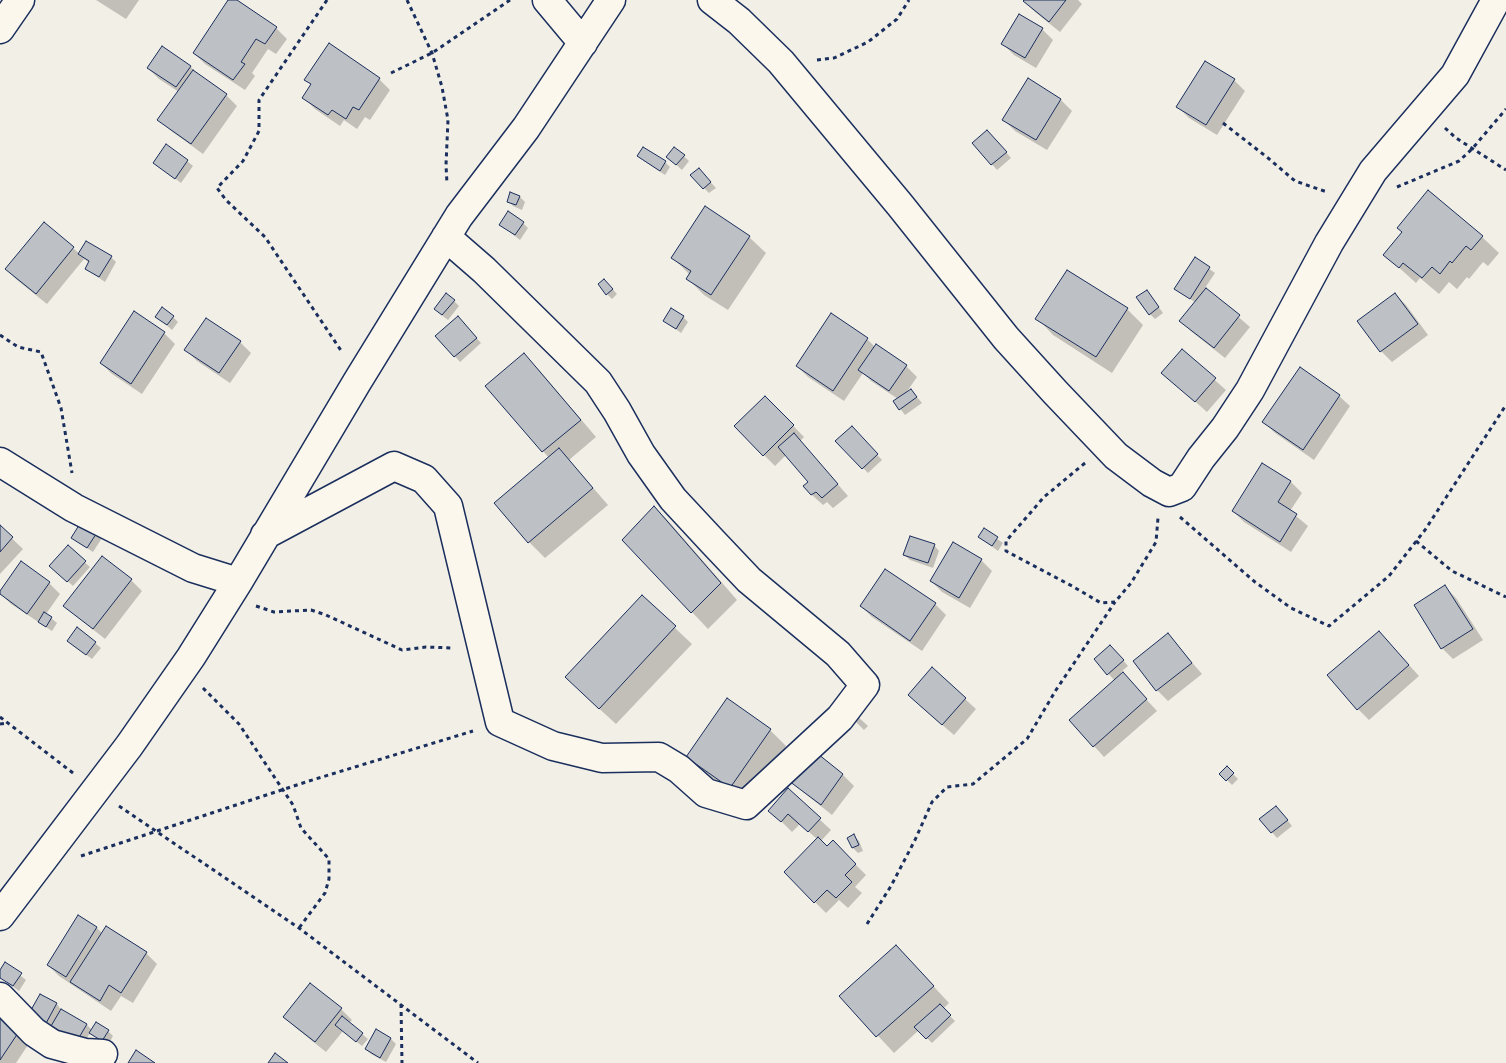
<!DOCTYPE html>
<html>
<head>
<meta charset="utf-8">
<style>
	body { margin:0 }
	canvas { display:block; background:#f2efe6 }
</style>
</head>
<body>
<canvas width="1506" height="1063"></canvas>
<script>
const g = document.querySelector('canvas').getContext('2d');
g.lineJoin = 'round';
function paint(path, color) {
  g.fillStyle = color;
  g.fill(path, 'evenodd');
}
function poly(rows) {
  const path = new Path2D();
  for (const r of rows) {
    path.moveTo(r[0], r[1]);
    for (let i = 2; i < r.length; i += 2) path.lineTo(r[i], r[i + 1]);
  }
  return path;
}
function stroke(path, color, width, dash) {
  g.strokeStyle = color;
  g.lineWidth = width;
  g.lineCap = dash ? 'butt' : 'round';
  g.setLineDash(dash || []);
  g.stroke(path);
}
const shadow = poly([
	[96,0,139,0,126,19],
	[230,0,235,0,276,28,287,39,276,54,268,49,252,73,255,76,245,90,205,64,194,53],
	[1025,0,1078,0,1082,4,1060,32,1035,12,1024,1],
	[1042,29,1053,40,1036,68,1014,55,1003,44],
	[190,66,199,76,226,95,237,106,203,154,170,130,159,119,179,92,159,79,148,68],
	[379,79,390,90,370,120,365,117,357,129,344,120,340,126,315,109,304,98,312,86,306,80],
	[1029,80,1061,100,1072,111,1047,150,1015,131,1004,120],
	[1234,80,1245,91,1217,135,1189,118,1178,107],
	[993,137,1011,158,997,170,974,144],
	[675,148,689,161,682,170,673,162],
	[638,156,665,162,670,167,665,175,644,161],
	[187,161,193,166,181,183,155,163],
	[704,175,716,188,709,193,704,188],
	[520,197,525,202,522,210,513,206,508,201],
	[705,208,749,237,766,253,728,310,704,295,688,279,690,275,673,258],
	[523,223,528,228,520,240,501,225],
	[44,224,80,254,111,257,116,262,105,282,86,269,90,263,84,259,47,304,17,280,6,269],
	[1482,237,1499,253,1488,266,1483,262,1469,279,1467,277,1457,289,1449,282,1439,294,1420,278,1416,283,1385,255],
	[1195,259,1215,273,1205,288,1250,327,1225,358,1192,332,1181,321,1196,303,1176,289],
	[610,286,617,294,612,299,607,294],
	[1147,291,1163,313,1155,319,1150,314],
	[1395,294,1406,305,1428,335,1392,362,1381,351],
	[454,301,459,306,448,320,440,314],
	[1127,309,1143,325,1112,373,1053,335,1037,318],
	[156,316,173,317,178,322,172,330],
	[683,317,688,322,681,333,665,321],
	[463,323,481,343,460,362,437,336],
	[164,333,175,344,142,394,112,374,101,363],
	[867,339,875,347,876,346,906,366,917,377,906,393,911,390,922,403,905,415,895,402,898,399,871,381,863,373,844,401,808,377,797,366],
	[240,342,251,353,230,383,197,361,186,350],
	[1182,351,1226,390,1207,412,1163,373],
	[524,354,540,371,596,437,569,460,608,505,545,558,529,542,549,458,487,386],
	[1339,396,1350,406,1314,460,1275,433,1264,422],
	[765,397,804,437,800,441,848,496,833,508,827,502,823,505,812,495,805,486,810,482,786,455,775,466,735,426],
	[852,428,882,460,868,473,837,441],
	[1263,464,1291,482,1302,493,1290,511,1308,526,1291,552,1244,522,1233,511],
	[655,507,671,524,737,600,708,629,624,540],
	[0,527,23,549,0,574],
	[984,530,1003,543,998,551,979,537],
	[97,532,102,538,93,552,72,538],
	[953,543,981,560,992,571,970,608,942,592,931,581],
	[934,545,939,551,933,568,910,560,904,555],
	[68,547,90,567,73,586,56,571],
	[131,580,142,591,105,639,76,616,65,606],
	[49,583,60,594,46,614,57,623,52,631,11,604,0,593],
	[1445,587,1456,598,1483,640,1453,659,1442,648],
	[642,597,692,644,616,724,583,694],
	[935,604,946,615,922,651,872,617,861,606],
	[78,629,101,648,92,659,74,646],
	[1379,632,1419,676,1369,720,1358,709],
	[1168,635,1202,674,1168,701,1157,690],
	[1115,651,1128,666,1121,672,1157,711,1104,757,1094,746,1115,681,1095,659],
	[965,699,976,709,954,735,920,706],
	[855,714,868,726,864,730,852,718],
	[770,730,786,746,747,803,704,773,688,756],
	[813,752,843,775,854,786,832,815,802,791,791,780],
	[1227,768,1238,779,1232,785,1221,774],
	[788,790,831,830,821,841,827,847,833,842,866,875,855,887,862,893,848,908,839,900,826,913,785,872,817,839,800,824,792,832,781,821],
	[1281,812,1292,826,1277,838,1261,819],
	[854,836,859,841,863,851,858,853,853,848],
	[79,917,97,928,103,934,107,928,146,953,157,964,133,1003,121,996,111,1011,59,976,48,965],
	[912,963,949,1003,943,1009,955,1021,932,1043,919,1030,894,1053,841,996],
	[6,964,26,980,19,991,0,977,0,972],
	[41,995,57,1004,61,1010,87,1025,92,1030,108,1031,113,1036,108,1045,90,1033,83,1045,58,1031,53,1026,49,1031,28,1017],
	[341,1009,352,1020,349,1023,368,1039,362,1046,343,1031,326,1052,296,1028,285,1017],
	[0,1014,32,1039,16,1063,0,1063],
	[377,1031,391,1039,396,1044,386,1062,371,1054,366,1049]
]);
const building = poly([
	[228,0,237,0,277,27,265,44,256,39,241,62,245,64,233,80,193,53,228,0],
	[1024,0,1066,0,1049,22,1023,1,1024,0],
	[1019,14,1043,28,1025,58,1001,44,1019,14],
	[329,43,380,78,359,110,353,107,346,119,332,110,328,115,302,98,311,84,304,80,329,43],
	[162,46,191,66,176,87,147,68,162,46],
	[1205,61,1235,79,1206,125,1176,107,1205,61],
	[193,70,227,94,191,144,157,120,193,70],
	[1028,78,1061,99,1036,140,1002,120,1028,78],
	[987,130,1007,152,991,165,972,143,987,130],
	[166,144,188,160,175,179,153,163,166,144],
	[643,147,666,161,660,171,637,156,643,147],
	[674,147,685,155,676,165,666,157,674,147],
	[699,168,711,182,703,189,690,175,699,168],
	[1428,190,1483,236,1471,250,1466,246,1452,263,1450,261,1440,274,1432,267,1422,278,1403,263,1399,268,1383,255,1402,232,1397,228,1428,190],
	[510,192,520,196,516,205,507,202,510,192],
	[705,206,750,236,711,295,686,279,691,271,671,258,705,206],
	[508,211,524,222,515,235,499,225,508,211],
	[44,222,74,247,36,294,5,269,44,222],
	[86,241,112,256,99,277,85,269,89,261,78,254,86,241],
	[1195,257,1210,267,1190,299,1174,289,1195,257],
	[1067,270,1128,308,1096,357,1035,319,1067,270],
	[604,279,613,289,606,295,598,284,604,279],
	[1206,288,1240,315,1214,348,1179,321,1206,288],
	[1147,290,1159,307,1149,315,1136,297,1147,290],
	[446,293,455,300,442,315,434,309,446,293],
	[1395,293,1418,324,1380,352,1357,321,1395,293],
	[162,307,174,316,167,325,155,317,162,307],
	[671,308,684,316,676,329,663,321,671,308],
	[134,311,165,332,131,384,100,363,134,311],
	[831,313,868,338,833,391,796,366,831,313],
	[458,316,477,338,454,357,435,336,458,316],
	[206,318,241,341,219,373,184,350,206,318],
	[876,344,907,365,889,391,858,370,876,344],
	[1182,349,1216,378,1195,402,1161,373,1182,349],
	[524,353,581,420,542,452,485,386,524,353],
	[1300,367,1340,395,1303,450,1262,422,1300,367],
	[911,389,917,397,899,410,893,401,911,389],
	[765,396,794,425,763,456,734,426,765,396],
	[852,426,878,454,862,469,835,441,852,426],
	[794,433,838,484,822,498,816,492,811,495,803,486,808,482,778,447,794,433],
	[559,448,593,488,528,543,494,503,559,448],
	[1262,463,1291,481,1278,502,1297,514,1280,542,1232,511,1262,463],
	[654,506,721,583,691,613,622,540,654,506],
	[81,522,98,531,87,548,71,538,81,522],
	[0,525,13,537,0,552,0,525],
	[984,528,998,537,992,546,978,537,984,528],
	[910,536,935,544,928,563,903,555,910,536],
	[953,542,982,559,959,598,930,581,953,542],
	[68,545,86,561,67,582,49,566,68,545],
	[102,556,132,579,93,629,63,606,102,556],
	[21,561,50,582,27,614,0,594,0,591,21,561],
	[885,569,936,603,910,641,860,606,885,569],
	[1445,585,1473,629,1441,649,1414,605,1445,585],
	[642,595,676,626,599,709,565,677,642,595],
	[44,612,52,617,46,627,38,622,44,612],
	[77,627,96,642,86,655,67,641,77,627],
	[1379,631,1409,665,1357,710,1327,675,1379,631],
	[1168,633,1192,663,1156,691,1133,661,1168,633],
	[1110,645,1124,660,1107,675,1094,659,1110,645],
	[932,667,966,698,942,725,908,695,932,667],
	[1123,672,1147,699,1093,747,1069,720,1123,672],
	[727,698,771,729,730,788,686,757,727,698],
	[813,750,843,774,821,805,789,781,813,750],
	[1227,766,1234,773,1226,781,1219,774,1227,766],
	[788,788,821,818,808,832,788,814,781,822,768,811,788,788],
	[1276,806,1288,820,1271,833,1259,819,1276,806],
	[854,834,859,845,852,848,847,838,854,834],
	[818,837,827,846,833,840,856,864,845,875,852,882,836,898,827,890,814,903,784,872,818,837],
	[78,915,97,927,66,977,47,965,78,915],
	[106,926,147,952,121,993,109,985,100,1001,70,982,106,926],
	[896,945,934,986,876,1037,839,996,896,945],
	[5,962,22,973,13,986,0,978,0,970,5,962],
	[310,983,342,1008,315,1042,283,1017,310,983],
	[40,994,57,1003,44,1027,27,1017,40,994],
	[940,1004,951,1015,926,1039,914,1027,940,1004],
	[61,1009,87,1024,77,1041,51,1026,61,1009],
	[0,1013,22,1027,0,1060,0,1013],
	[342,1016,363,1033,356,1042,335,1025,342,1016],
	[96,1022,109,1030,102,1041,89,1033,96,1022],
	[376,1029,391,1038,380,1058,365,1049,376,1029],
	[136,1050,155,1063,128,1063,136,1050],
	[275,1053,288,1063,268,1063,275,1053]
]);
const path = poly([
	[327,0,259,100,259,131,243,161,217,188,226,200,265,237,342,352],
	[407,0,432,53,442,87,448,120,446,165,447,184],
	[817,60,834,58,868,42,897,19,909,0],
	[391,73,432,53,510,0],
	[1223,123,1268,158,1295,181,1327,192],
	[1445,128,1456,138,1506,170],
	[1397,187,1459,161,1472,149,1506,109],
	[0,335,18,347,41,352,61,408,72,473],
	[1085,463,1044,497,1006,541,1006,551,1072,586,1101,603,1115,602,1131,583,1156,542,1158,518],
	[1180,517,1255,582,1291,608,1329,626,1389,576,1425,530,1506,405],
	[1416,541,1452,571,1506,597],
	[256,606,274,612,311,610,326,615,402,650,426,647,453,648],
	[203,688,239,724,293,805,301,828,329,859,329,879,325,893,299,928],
	[0,717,73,773],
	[0,724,7,723],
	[119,806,299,928,478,1063],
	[81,856,309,781,473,731],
	[867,924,891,886,915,840,932,802,947,787,973,784,1027,739,1056,690,1115,602],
	[401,1004,402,1063]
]);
const minor = poly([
	[547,0,583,43],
	[712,0,739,21,781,62,900,205,1006,338,1055,392,1116,456,1152,483,1169,492,1182,487,1201,458,1225,428,1250,390,1329,243,1373,171,1455,75,1496,0],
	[0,29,20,0],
	[0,462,74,508,193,568,238,582],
	[265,535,394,466,424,479,448,506,500,722,553,746,602,758,659,757,679,769,706,793,746,805,840,718,865,685,838,654,749,580,713,542,673,499,641,454,617,411,598,382,484,270,446,237],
	[0,916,129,746,191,657,238,582,357,382,459,216,526,128,611,0],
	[0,997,34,1032,52,1044,85,1053,103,1054]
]);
paint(shadow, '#0003');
paint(building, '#bdc0c4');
stroke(building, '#1b2f5e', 1);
stroke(minor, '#1b2f5e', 31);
stroke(path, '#1b2f5e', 3, [4, 4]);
stroke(minor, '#fbf7ec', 28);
</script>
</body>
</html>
